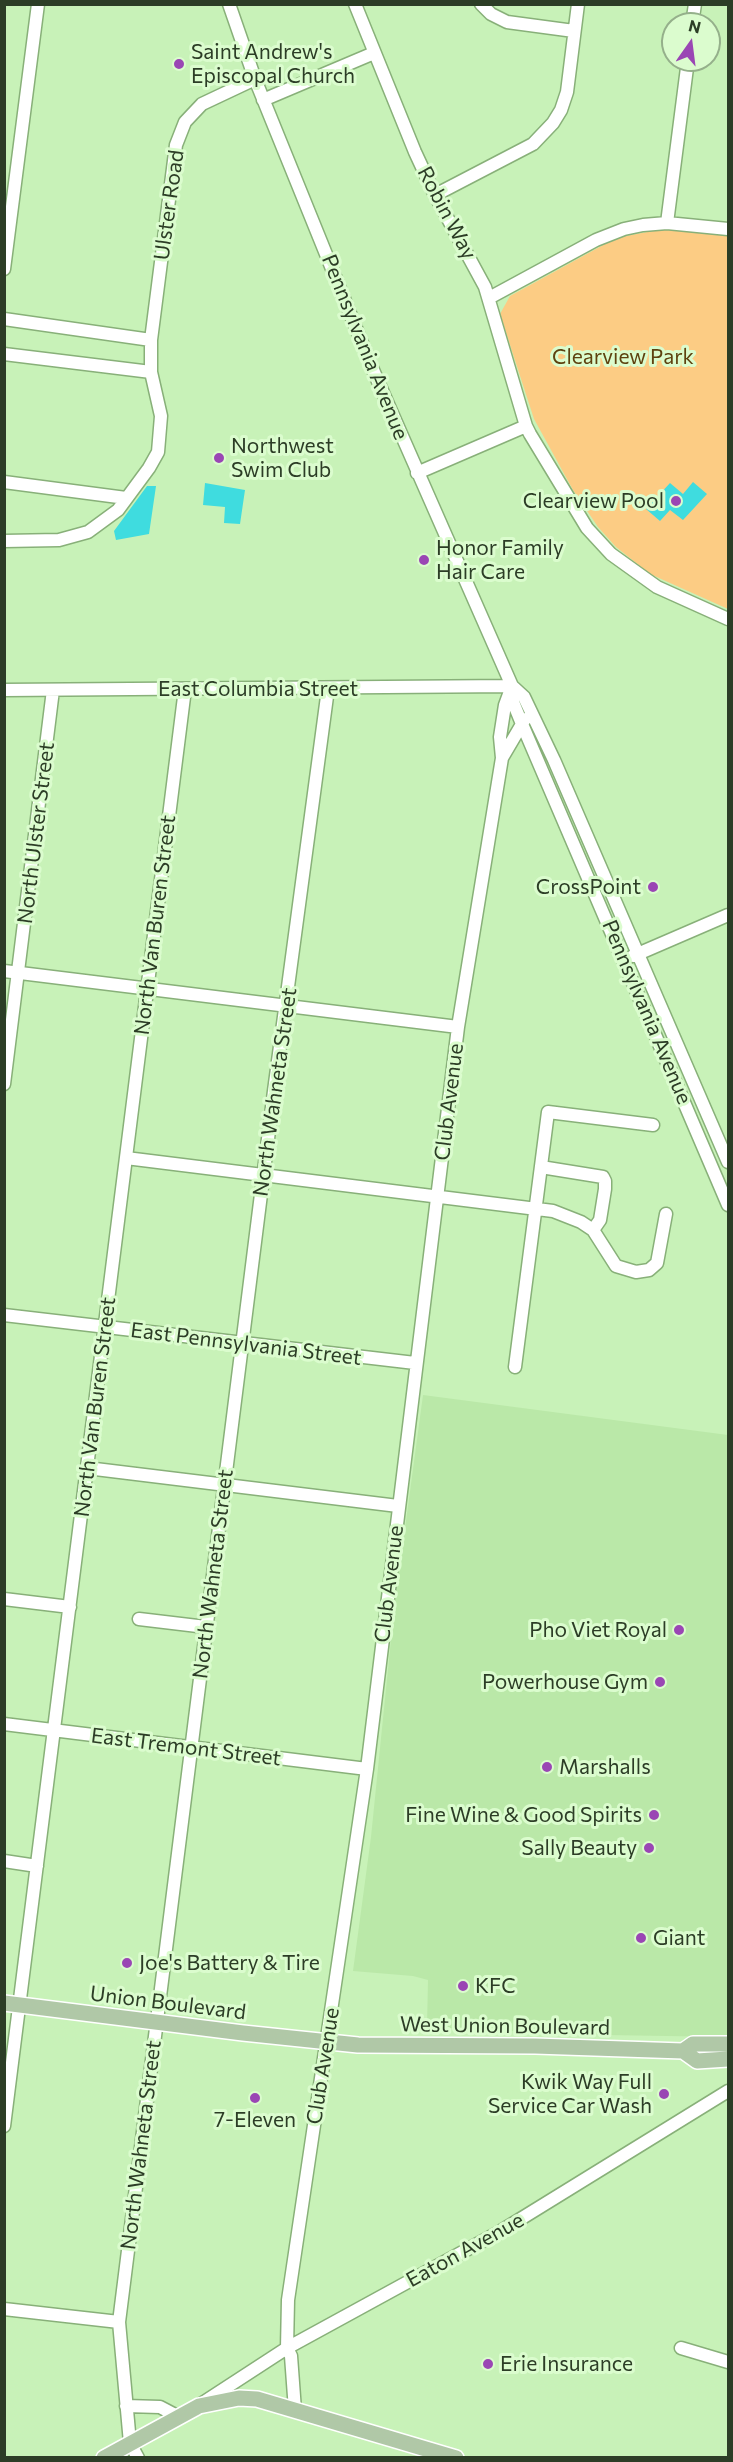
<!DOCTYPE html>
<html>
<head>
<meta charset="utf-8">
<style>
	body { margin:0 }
	#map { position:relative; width:733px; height:2462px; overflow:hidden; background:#c8f2b8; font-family:Commissioner,sans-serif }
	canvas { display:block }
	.frame { position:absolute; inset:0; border:6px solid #2c3d26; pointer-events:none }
	.north { position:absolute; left:661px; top:12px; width:60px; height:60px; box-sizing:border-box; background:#dbfcce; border:2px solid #95b08b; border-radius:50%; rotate:14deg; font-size:16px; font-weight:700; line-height:24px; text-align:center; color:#2c3d26 }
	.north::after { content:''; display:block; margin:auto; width:21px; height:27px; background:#9a46b4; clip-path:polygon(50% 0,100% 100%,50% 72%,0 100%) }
</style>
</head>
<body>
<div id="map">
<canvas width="733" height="2462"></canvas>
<div class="frame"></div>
<div class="north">N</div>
</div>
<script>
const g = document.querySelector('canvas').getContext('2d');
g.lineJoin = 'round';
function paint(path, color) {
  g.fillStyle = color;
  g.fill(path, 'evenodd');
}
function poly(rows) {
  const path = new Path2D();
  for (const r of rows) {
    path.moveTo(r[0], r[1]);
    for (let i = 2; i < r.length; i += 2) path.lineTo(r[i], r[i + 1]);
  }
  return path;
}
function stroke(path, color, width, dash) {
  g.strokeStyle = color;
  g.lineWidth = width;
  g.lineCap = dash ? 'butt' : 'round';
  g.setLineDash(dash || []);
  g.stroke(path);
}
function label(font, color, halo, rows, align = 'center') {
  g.font = font + ' Commissioner,sans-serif';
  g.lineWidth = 6;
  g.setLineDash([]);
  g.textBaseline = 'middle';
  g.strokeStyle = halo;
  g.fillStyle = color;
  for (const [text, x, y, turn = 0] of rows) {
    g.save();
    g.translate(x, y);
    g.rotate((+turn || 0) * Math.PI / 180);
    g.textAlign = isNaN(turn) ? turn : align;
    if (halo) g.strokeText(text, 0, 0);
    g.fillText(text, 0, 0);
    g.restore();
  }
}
const built = poly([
	[423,1395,728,1435,728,2037,605,2035,427,2027,428,1980,413,1976,353,1971,371,1837,394,1610]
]);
const green = poly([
	[663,229,728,236,728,609,650,574,616,547,598,527,573,490,534,419,500,314,510,296,605,244,626,236]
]);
const water = poly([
	[693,482,707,494,683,520,670,510,660,521,646,509,670,483,683,494],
	[205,483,245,490,240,524,224,523,225,507,203,505],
	[147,486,156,486,149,534,116,540,114,531]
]);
const minor = poly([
	[229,4,255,79,373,370,512,686,513,702,522,724,728,1205],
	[355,4,415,152,435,195,485,287,526,426,530,434,587,528,611,554,657,587,728,619],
	[481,4,491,14,507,22,574,31],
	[692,24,695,4],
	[263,100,374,53],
	[435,195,533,144,553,123,561,110,567,92,578,4],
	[667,223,688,60],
	[4,269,38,4],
	[489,298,596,240,624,229,643,225,667,223,728,229],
	[4,319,151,340],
	[4,354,151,372],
	[417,473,526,426],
	[4,482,126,498],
	[4,541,59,540,88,532,118,510,149,468,158,452,161,416,151,372,151,340,176,145,185,122,202,104,255,79],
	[512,686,524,697,554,760,728,1162],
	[4,690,512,686],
	[502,758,525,719],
	[633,956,728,915],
	[4,971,458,1027],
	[4,1084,53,690],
	[126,1158,553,1211,581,1222,593,1230,616,1266,636,1272,649,1270,657,1263,666,1214],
	[541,1167,603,1177,605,1181,605,1189,600,1220,593,1230],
	[4,1315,415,1363],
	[515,1367,548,1112,653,1125],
	[87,1468,398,1506],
	[4,1599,70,1607],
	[139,1619,206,1627],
	[4,1724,367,1769],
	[4,1861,37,1866],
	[4,2126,185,689],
	[4,2309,119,2322],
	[681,2348,728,2362],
	[201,2404,287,2348,501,2231,728,2091],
	[126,2406,160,2407,179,2417],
	[295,2410,291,2356,287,2348,288,2300,367,1769,458,1027,502,758,500,737,505,705,512,686],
	[138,2458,130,2443,119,2322,274,1091,328,689]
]);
const major = poly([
	[4,2003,243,2033,358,2045,535,2046,683,2051,697,2061,728,2059],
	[683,2051,693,2044,728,2044],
	[104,2458,199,2406,239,2398,257,2399,456,2458]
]);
const markers = [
	[179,64,6,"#9a46b4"],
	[219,458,6,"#9a46b4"],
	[676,501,6,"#9a46b4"],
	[424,560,6,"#9a46b4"],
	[653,887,6,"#9a46b4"],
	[679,1630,6,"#9a46b4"],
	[660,1682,6,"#9a46b4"],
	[547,1767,6,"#9a46b4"],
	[654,1815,6,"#9a46b4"],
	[649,1848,6,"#9a46b4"],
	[641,1938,6,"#9a46b4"],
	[127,1963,6,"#9a46b4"],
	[463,1986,6,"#9a46b4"],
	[664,2094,6,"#9a46b4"],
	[255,2098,6,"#9a46b4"],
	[488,2364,6,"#9a46b4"]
];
const poiNames = [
	["Saint Andrew's",191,52],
	["Episcopal Church",191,76],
	["Northwest",231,446],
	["Swim Club",231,470],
	["Clearview Pool",664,501,"right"],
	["Honor Family",436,548],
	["Hair Care",436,572],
	["CrossPoint",641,887,"right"],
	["Pho Viet Royal",667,1630,"right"],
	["Powerhouse Gym",648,1682,"right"],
	["Marshalls",559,1767],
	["Fine Wine & Good Spirits",642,1815,"right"],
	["Sally Beauty",637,1848,"right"],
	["Giant",653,1938],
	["Joe's Battery & Tire",139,1963],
	["KFC",475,1986],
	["Kwik Way Full",652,2082,"right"],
	["Service Car Wash",652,2106,"right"],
	["7-Eleven",255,2120,"center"],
	["Erie Insurance",500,2364]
];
const streetNames = [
	["Ulster Road",169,205,-82],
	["Robin Way",447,213,62],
	["Pennsylvania Avenue",365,347,68],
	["East Columbia Street",258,689],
	["North Ulster Street",36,833,-83],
	["North Van Buren Street",155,925,-83],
	["Pennsylvania Avenue",647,1012,67],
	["North Wahneta Street",275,1092,-82],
	["Club Avenue",449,1102,-83],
	["East Pennsylvania Street",246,1344,7],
	["North Van Buren Street",95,1407,-83],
	["North Wahneta Street",213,1574,-83],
	["Club Avenue",389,1584,-83],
	["East Tremont Street",186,1747,7],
	["Union Boulevard",168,2003,7],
	["West Union Boulevard",505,2026,1],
	["Club Avenue",323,2066,-81],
	["North Wahneta Street",141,2145,-83],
	["Eaton Avenue",465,2250,-29]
];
const parkNames = [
	["Clearview Park",623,357]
];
paint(built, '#bae8a8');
paint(green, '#fccc84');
paint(water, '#3fdcdf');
stroke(minor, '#88b079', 15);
stroke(major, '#fff', 18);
stroke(minor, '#fff', 12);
stroke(major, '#b0c8a7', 15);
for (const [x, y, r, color] of markers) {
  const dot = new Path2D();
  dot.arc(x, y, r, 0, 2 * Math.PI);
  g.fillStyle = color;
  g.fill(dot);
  stroke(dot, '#dbfcce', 2);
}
label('21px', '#2c3d26', '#dbfcce', poiNames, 'left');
label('21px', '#2c3d26', '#dbfcce', streetNames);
label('21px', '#5e420f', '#dbfcce', parkNames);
</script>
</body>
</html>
